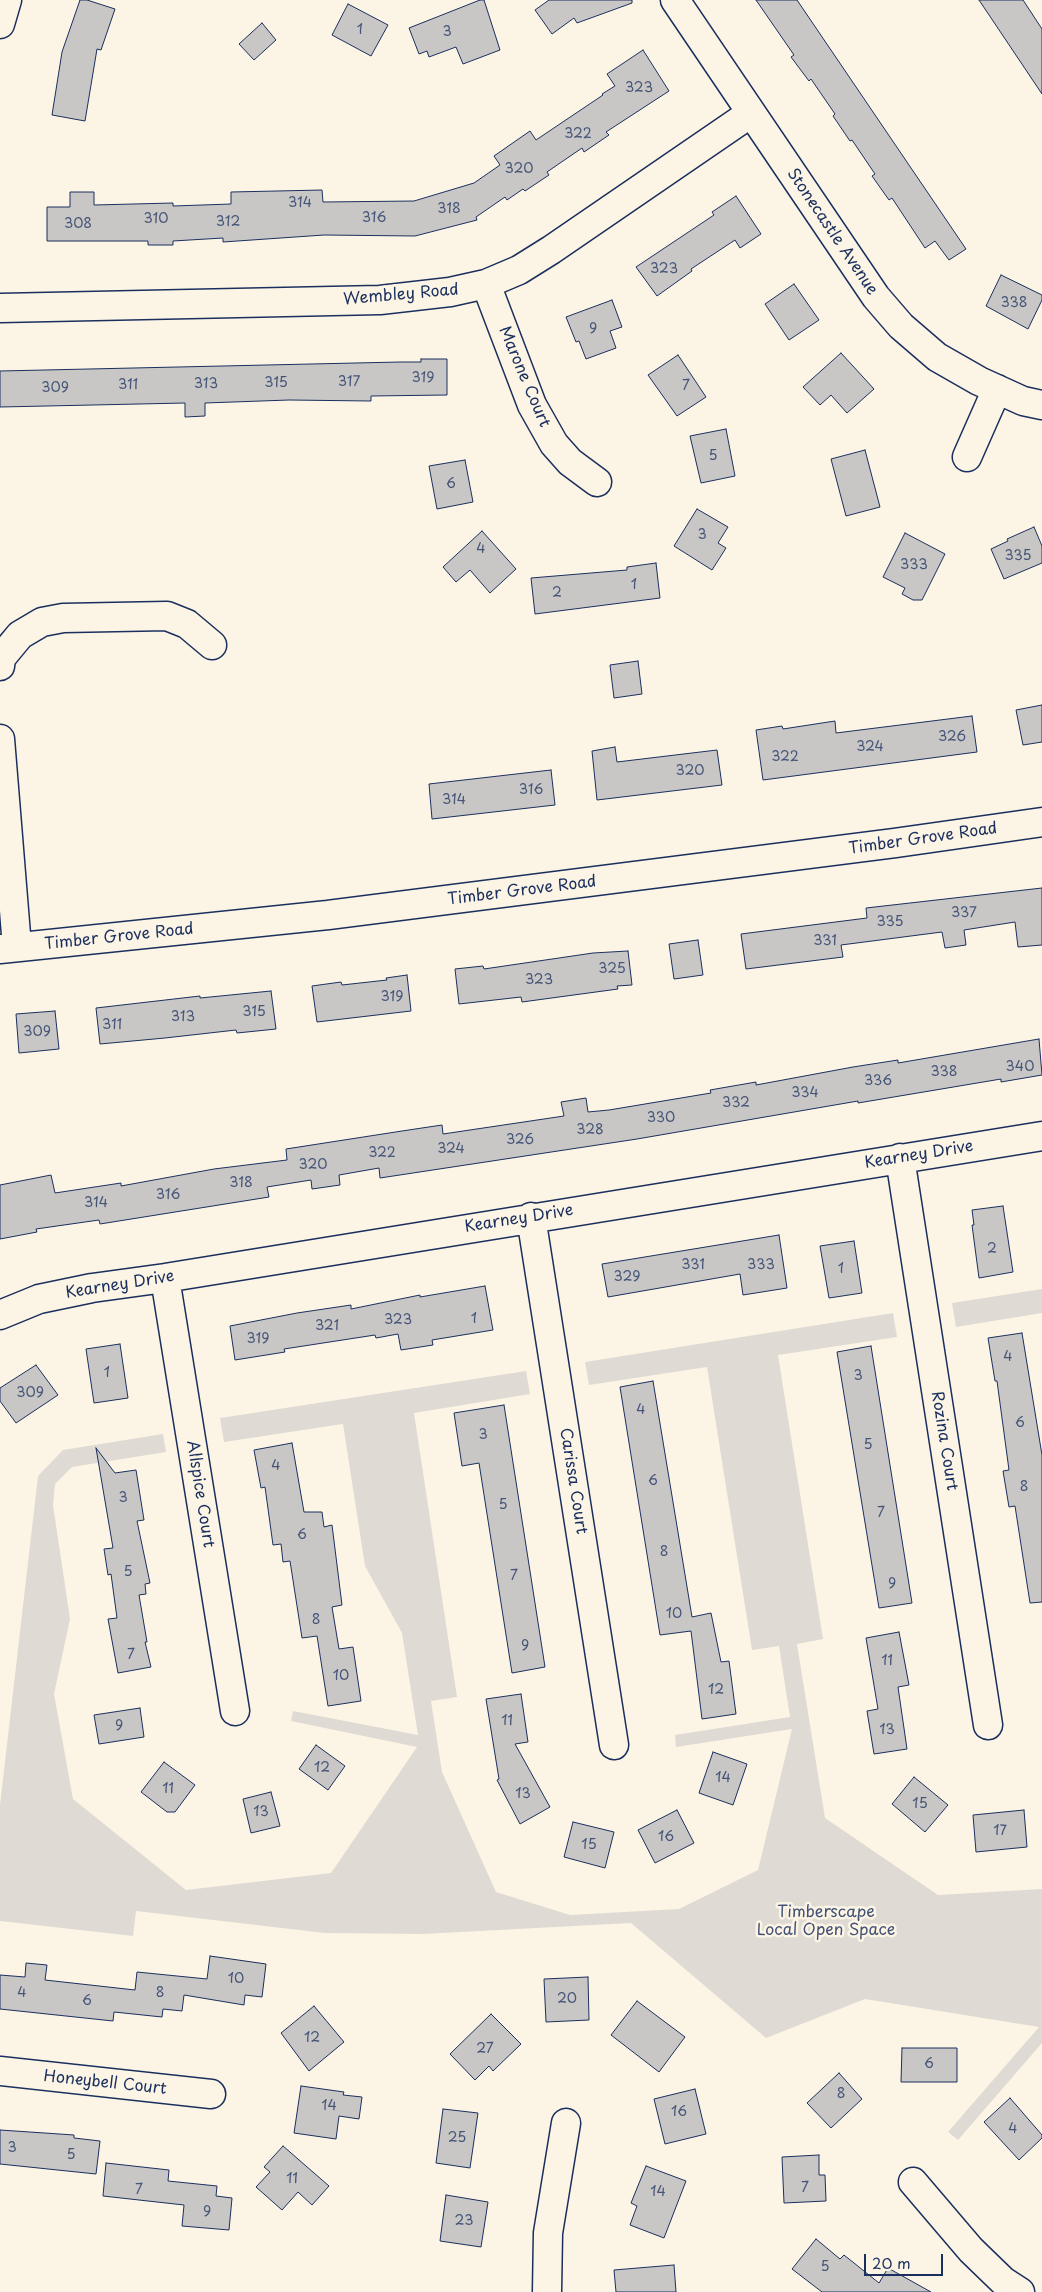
<!DOCTYPE html>
<html>
<head>
<meta charset="utf-8">
<style>
	body { margin:0 }
	#map { position:relative; width:1042px; height:2292px; overflow:hidden; background:#fcf5e5; font-family:"Playpen Sans",sans-serif }
	canvas { display:block }
	.scale { position:absolute; left:864px; top:2254px; width:79px; height:22px; box-sizing:border-box; border:2px solid #1b2f5e; border-top:0; padding-left:6px; font-size:15px; line-height:18px; white-space:nowrap; color:#1b2f5e; -webkit-text-stroke:4px #fcf5e5; paint-order:stroke }
</style>
</head>
<body>
<div id="map">
<canvas width="1042" height="2292"></canvas>
<div class="scale">20 m</div>
</div>
<script>
const g = document.querySelector('canvas').getContext('2d');
g.lineJoin = 'round';
function paint(path, color) {
  g.fillStyle = color;
  g.fill(path, 'evenodd');
}
function poly(rows) {
  const path = new Path2D();
  for (const r of rows) {
    path.moveTo(r[0], r[1]);
    for (let i = 2; i < r.length; i += 2) path.lineTo(r[i], r[i + 1]);
  }
  return path;
}
function stroke(path, color, width, dash) {
  g.strokeStyle = color;
  g.lineWidth = width;
  g.lineCap = dash ? 'butt' : 'round';
  g.setLineDash(dash || []);
  g.stroke(path);
}
function label(font, color, halo, rows, align = 'center') {
  g.font = font + ' "Playpen Sans",sans-serif';
  g.lineWidth = 5;
  g.setLineDash([]);
  g.textBaseline = 'middle';
  g.strokeStyle = halo;
  g.fillStyle = color;
  for (const [text, x, y, turn = 0] of rows) {
    g.save();
    g.translate(x, y);
    g.rotate((+turn || 0) * Math.PI / 180);
    g.textAlign = isNaN(turn) ? turn : align;
    if (halo) g.strokeText(text, 0, 0);
    g.fillText(text, 0, 0);
    g.restore();
  }
}
const green = poly([
	[1042,1289,1042,1313,956,1327,952,1303],
	[893,1313,897,1337,778,1355,823,1639,797,1644,825,1818,938,1895,1042,1889,1042,2043,958,2140,948,2132,1039,2027,865,1999,766,2038,631,1923,423,1934,325,1933,136,1911,133,1936,0,1921,0,1805,38,1476,63,1450,163,1434,166,1452,72,1467,55,1484,53,1505,70,1619,54,1694,73,1799,186,1890,331,1873,417,1747,291,1721,293,1711,418,1735,402,1633,365,1566,343,1424,224,1442,220,1418,526,1371,530,1394,414,1413,457,1697,431,1701,442,1772,496,1892,570,1915,679,1909,758,1870,792,1729,676,1747,675,1735,790,1717,779,1646,752,1650,707,1367,589,1385,585,1362]
]);
const building = poly([
	[80,0,87,0,115,9,101,50,97,49,85,121,52,115,62,52,80,0],
	[480,0,484,0,500,50,463,64,456,47,429,57,427,51,419,54,409,28,480,0],
	[549,0,632,0,632,3,577,23,574,18,552,34,535,10,549,0],
	[756,0,797,0,966,249,949,260,935,241,925,248,892,198,889,200,872,176,875,174,852,140,850,141,833,116,835,114,811,79,809,81,791,57,794,55,756,0],
	[979,0,1023,0,1042,29,1042,94,979,0],
	[348,4,388,25,371,56,332,35,348,4],
	[262,23,276,40,254,60,239,44,262,23],
	[643,50,669,91,606,132,609,135,584,152,582,148,547,172,549,175,525,191,523,189,507,200,505,197,476,217,477,220,415,236,324,235,223,242,223,238,173,241,173,245,148,245,148,241,47,241,47,207,70,207,70,192,94,192,94,205,173,203,173,206,231,204,231,192,322,190,323,202,414,201,474,183,500,165,494,156,530,131,536,140,603,95,602,94,615,86,607,74,643,50],
	[736,196,761,234,740,248,735,240,691,269,692,271,657,296,636,267,714,215,712,212,736,196],
	[1001,275,1042,295,1042,300,1028,329,986,306,1001,275],
	[794,284,819,320,789,340,765,304,794,284],
	[612,300,622,327,610,331,616,348,586,359,579,341,576,342,566,317,612,300],
	[841,353,874,389,847,413,831,395,820,405,803,387,841,353],
	[678,355,706,397,677,416,648,375,678,355],
	[421,359,447,359,447,395,371,396,371,401,289,400,205,403,205,416,185,417,185,403,0,407,0,371,400,362,421,362,421,359],
	[726,429,735,476,701,483,690,436,726,429],
	[865,450,880,507,846,516,831,459,865,450],
	[465,460,473,502,437,509,429,466,465,460],
	[697,509,728,527,718,543,726,548,712,570,674,546,697,509],
	[1034,527,1042,546,1042,563,1004,579,991,549,1008,541,1007,539,1034,527],
	[482,531,516,569,490,593,470,570,456,582,443,567,482,531],
	[905,533,945,554,922,600,913,600,902,594,905,588,883,577,905,533],
	[656,563,660,598,535,614,531,578,627,570,627,567,656,563],
	[638,661,642,694,614,698,610,665,638,661],
	[1042,705,1042,742,1023,745,1016,710,1042,705],
	[972,716,977,752,763,780,756,730,782,726,783,729,835,721,836,733,972,716],
	[615,747,617,762,717,750,722,785,597,800,592,751,615,747],
	[551,770,555,805,432,819,429,784,551,770],
	[1042,888,1042,945,1018,947,1015,922,964,930,966,945,945,948,942,932,841,945,843,957,746,969,741,934,867,918,866,908,1042,888],
	[698,940,703,975,674,979,669,944,698,940],
	[628,951,632,985,617,986,618,989,522,1002,521,997,459,1004,455,969,483,966,484,969,593,953,628,951],
	[407,975,411,1011,317,1022,312,986,341,982,342,985,387,980,386,978,407,975],
	[271,991,276,1029,237,1033,236,1030,165,1038,100,1044,96,1008,200,996,200,998,271,991],
	[55,1011,59,1049,19,1053,16,1014,55,1011],
	[1039,1039,1042,1075,1001,1082,1001,1079,858,1103,858,1101,637,1139,380,1178,379,1168,339,1175,340,1185,312,1189,311,1180,267,1187,269,1197,100,1224,99,1220,36,1229,37,1232,0,1239,0,1185,51,1175,55,1193,121,1183,121,1186,214,1169,287,1160,286,1149,402,1131,442,1125,443,1134,564,1116,561,1102,586,1098,588,1112,609,1110,711,1093,710,1090,756,1082,756,1085,853,1067,898,1060,898,1063,1039,1039],
	[1003,1206,1013,1272,979,1278,972,1225,974,1225,972,1210,1003,1206],
	[779,1235,787,1288,743,1295,740,1274,608,1297,602,1264,779,1235],
	[854,1241,862,1293,829,1298,820,1246,854,1241],
	[485,1286,493,1330,432,1340,433,1345,401,1350,398,1334,376,1338,375,1335,284,1349,285,1352,235,1360,230,1326,297,1313,351,1305,351,1309,420,1295,420,1297,485,1286],
	[1022,1333,1042,1455,1042,1602,1030,1603,1015,1506,1009,1507,1003,1471,1009,1470,997,1381,995,1381,988,1338,1022,1333],
	[120,1344,128,1398,94,1403,86,1349,120,1344],
	[871,1346,912,1603,879,1608,837,1352,871,1346],
	[36,1365,58,1395,16,1423,0,1401,0,1388,36,1365],
	[653,1381,692,1617,711,1613,721,1662,729,1661,736,1714,702,1719,691,1631,660,1635,620,1387,653,1381],
	[504,1405,545,1667,512,1673,479,1463,462,1466,454,1413,504,1405],
	[292,1443,304,1512,322,1512,324,1527,332,1525,342,1605,332,1607,339,1649,353,1647,361,1701,328,1706,317,1636,302,1638,290,1561,283,1562,281,1544,273,1545,265,1487,261,1488,254,1450,292,1443],
	[96,1448,115,1473,136,1470,144,1520,137,1521,150,1583,145,1584,146,1594,139,1595,147,1642,145,1642,151,1667,118,1673,108,1619,117,1618,111,1574,108,1575,104,1549,113,1548,96,1448],
	[899,1632,909,1685,898,1687,907,1749,874,1754,867,1711,878,1709,866,1638,899,1632],
	[521,1694,528,1742,515,1744,550,1807,520,1824,497,1780,499,1779,486,1699,521,1694],
	[140,1708,144,1737,99,1744,94,1715,140,1708],
	[316,1745,345,1766,328,1790,299,1769,316,1745],
	[713,1752,747,1764,733,1805,699,1793,713,1752],
	[164,1762,195,1785,175,1812,167,1812,141,1792,164,1762],
	[914,1777,948,1805,925,1832,892,1804,914,1777],
	[271,1792,280,1826,251,1833,243,1799,271,1792],
	[677,1810,694,1843,655,1863,638,1830,677,1810],
	[1024,1810,1027,1847,976,1852,973,1815,1024,1810],
	[573,1822,614,1832,605,1868,564,1857,573,1822],
	[210,1956,266,1964,262,1997,245,1995,244,2005,184,1995,182,2011,163,2009,162,2017,114,2012,113,2021,0,2009,0,1975,25,1977,26,1963,47,1965,45,1980,135,1990,137,1972,207,1979,210,1956],
	[588,1977,589,2020,546,2022,544,1979,588,1977],
	[637,2001,685,2037,659,2072,611,2035,637,2001],
	[314,2006,344,2042,309,2071,281,2033,314,2006],
	[491,2014,521,2044,493,2071,489,2066,475,2080,450,2054,491,2014],
	[902,2048,957,2048,957,2082,901,2082,902,2048],
	[839,2073,862,2099,831,2128,807,2103,839,2073],
	[301,2086,344,2092,343,2095,362,2097,359,2119,339,2116,336,2139,294,2133,301,2086],
	[695,2089,706,2134,665,2144,654,2099,695,2089],
	[1010,2098,1042,2135,1042,2138,1019,2160,984,2122,1010,2098],
	[443,2109,478,2113,470,2168,436,2163,443,2109],
	[0,2130,74,2135,74,2138,100,2141,96,2174,0,2164,0,2130],
	[283,2146,329,2186,312,2205,298,2192,282,2210,256,2187,270,2172,264,2167,283,2146],
	[819,2155,819,2175,825,2175,826,2201,784,2203,782,2157,819,2155],
	[106,2163,169,2170,168,2181,217,2186,216,2196,232,2198,229,2230,182,2226,184,2205,103,2196,106,2163],
	[646,2166,686,2181,664,2238,630,2225,637,2206,631,2203,646,2166],
	[446,2195,488,2202,481,2247,440,2241,446,2195],
	[816,2239,840,2259,844,2255,879,2283,888,2268,931,2292,822,2292,792,2269,816,2239],
	[674,2265,676,2292,616,2292,614,2270,674,2265]
]);
const minor = poly([
	[675,0,876,297,901,326,937,357,979,381,1023,401,1042,405],
	[0,24,7,0],
	[486,284,532,405,554,444,570,462,597,482],
	[0,308,380,300,450,292,486,284,519,270,551,250,751,113],
	[967,457,997,389],
	[0,666,1,658,20,635,42,622,63,618,167,616,187,624,212,645],
	[0,739,17,947],
	[0,949,328,915,895,843,1042,822],
	[900,1158,988,1725],
	[531,1217,614,1745],
	[165,1278,235,1711],
	[0,1315,39,1299,92,1288,165,1278,1042,1136],
	[0,2071,211,2094],
	[913,2182,971,2250,1003,2281,1020,2292],
	[547,2292,548,2233,566,2123]
]);
const numberNames = [
	["1",360,30],
	["3",447,32],
	["323",639,88],
	["322",578,134],
	["320",519,169],
	["314",300,203],
	["318",449,209],
	["316",374,218],
	["310",156,219],
	["312",228,222],
	["308",78,224],
	["323",664,269],
	["338",1014,303],
	["9",593,329],
	["319",423,378],
	["317",349,382],
	["315",276,383],
	["313",206,384],
	["311",128,385],
	["7",686,386],
	["309",55,388],
	["5",713,456],
	["6",451,484],
	["3",702,535],
	["4",481,549],
	["335",1018,556],
	["333",914,565],
	["1",634,585],
	["2",557,593],
	["326",952,737],
	["324",870,747],
	["322",785,757],
	["320",690,771],
	["316",531,790],
	["314",454,800],
	["337",964,913],
	["335",890,922],
	["331",825,941],
	["325",612,969],
	["323",539,980],
	["319",392,997],
	["315",254,1012],
	["313",183,1017],
	["311",112,1025],
	["309",37,1032],
	["340",1020,1067],
	["338",944,1072],
	["336",878,1081],
	["334",805,1093],
	["332",736,1103],
	["330",661,1118],
	["328",590,1130],
	["326",520,1140],
	["324",451,1149],
	["322",382,1153],
	["320",313,1165],
	["318",241,1183],
	["316",168,1195],
	["314",96,1203],
	["2",992,1249],
	["331",693,1265],
	["333",761,1265],
	["1",841,1269],
	["329",627,1277],
	["1",474,1319],
	["323",398,1320],
	["321",327,1326],
	["319",258,1339],
	["4",1008,1357],
	["1",107,1373],
	["3",858,1376],
	["309",30,1393],
	["4",641,1410],
	["6",1020,1423],
	["3",483,1435],
	["5",868,1445],
	["4",276,1466],
	["6",653,1481],
	["8",1024,1487],
	["3",123,1498],
	["5",503,1505],
	["7",881,1513],
	["6",302,1535],
	["8",664,1552],
	["5",128,1572],
	["7",514,1576],
	["9",892,1584],
	["10",674,1614],
	["8",316,1620],
	["9",525,1646],
	["7",131,1655],
	["11",887,1661],
	["10",341,1676],
	["12",716,1690],
	["11",507,1721],
	["9",119,1726],
	["13",887,1730],
	["12",322,1768],
	["14",723,1778],
	["11",168,1789],
	["13",523,1794],
	["15",920,1804],
	["13",261,1812],
	["17",1000,1831],
	["16",666,1837],
	["15",589,1845],
	["10",236,1979],
	["4",22,1993],
	["8",160,1993],
	["20",567,1999],
	["6",87,2001],
	["12",312,2038],
	["27",485,2049],
	["6",929,2064],
	["8",841,2094],
	["14",329,2106],
	["16",679,2112],
	["4",1013,2129],
	["25",457,2138],
	["3",12,2148],
	["5",71,2155],
	["11",292,2179],
	["7",805,2188],
	["7",139,2190],
	["14",658,2192],
	["9",207,2212],
	["23",464,2221],
	["5",825,2267]
];
const streetNames = [
	["Stonecastle Avenue",832,232,56],
	["Wembley Road",401,295,-5],
	["Marone Court",524,377,67],
	["Timber Grove Road",923,839,-8],
	["Timber Grove Road",522,891,-7],
	["Timber Grove Road",119,937,-6],
	["Kearney Drive",919,1155,-9],
	["Kearney Drive",519,1219,-9],
	["Kearney Drive",120,1285,-9],
	["Rozina Court",944,1441,81],
	["Carissa Court",573,1481,81],
	["Allspice Court",200,1494,81],
	["Honeybell Court",105,2083,6]
];
const parkNames = [
	["Timberscape",826,1913],
	["Local Open Space",826,1931]
];
paint(green, '#dfdbd4');
paint(building, '#c8c7c6');
stroke(building, '#1b2f5e', 1);
stroke(minor, '#1b2f5e', 31);
stroke(minor, '#fcf5e5', 28);
label('14px', '#465578', null, numberNames);
label('16px', '#1b2f5e', '#fcf5e5', streetNames);
label('16px', '#425176', '#fcf5e5', parkNames);
</script>
</body>
</html>
